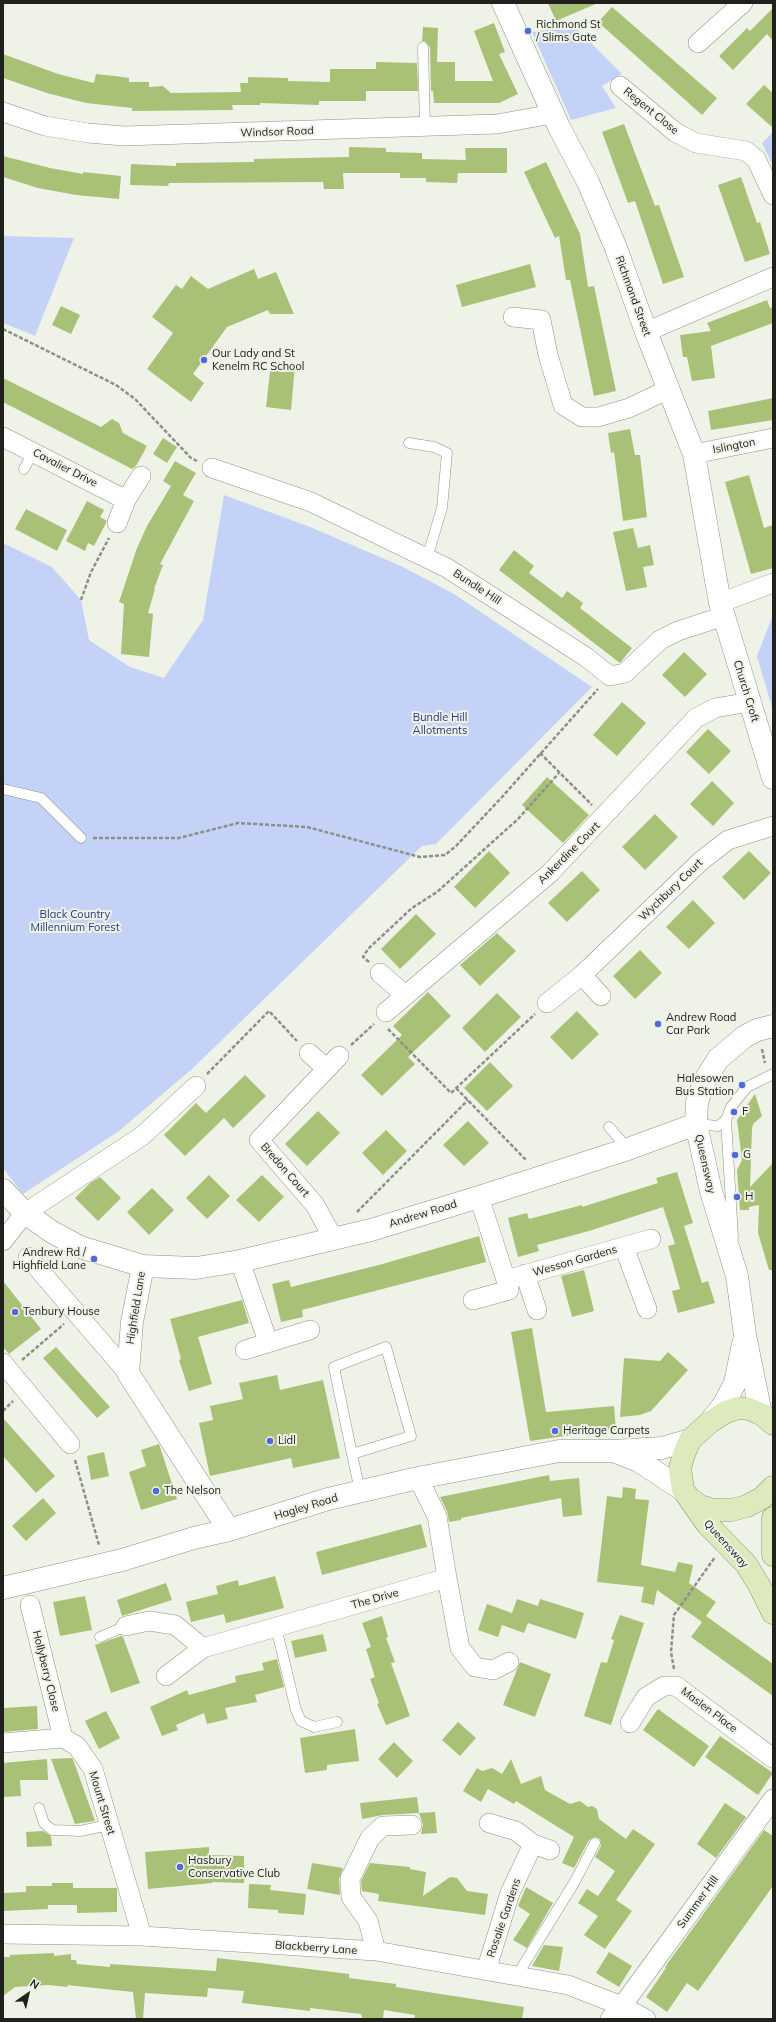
<!DOCTYPE html>
<html>
<head>
<meta charset="utf-8">
<style>
	body { margin:0 }
	#map { position:relative; width:776px; height:2022px; overflow:hidden; background:#eff3e7; font-family:Mulish,sans-serif }
	canvas { display:block }
	.frame { position:absolute; inset:0; border:4px solid #20211d; pointer-events:none }
	.north { position:absolute; left:8px; top:1974px; width:40px; height:40px; -webkit-text-stroke:3px #eff3e7; paint-order:stroke; rotate:34deg; font-size:11px; font-weight:700; line-height:16px; text-align:center; color:#20211d }
	.north::after { content:''; display:block; margin:auto; width:14px; height:18px; background:#20211d; clip-path:polygon(50% 0,100% 100%,50% 72%,0 100%) }
</style>
</head>
<body>
<div id="map">
<canvas width="776" height="2022"></canvas>
<div class="frame"></div>
<div class="north">N</div>
</div>
<script>
const g = document.querySelector('canvas').getContext('2d');
g.lineJoin = 'round';
function paint(path, color) {
  g.fillStyle = color;
  g.fill(path, 'evenodd');
}
function poly(rows) {
  const path = new Path2D();
  for (const r of rows) {
    path.moveTo(r[0], r[1]);
    for (let i = 2; i < r.length; i += 2) path.lineTo(r[i], r[i + 1]);
  }
  return path;
}
function stroke(path, color, width, dash) {
  g.strokeStyle = color;
  g.lineWidth = width;
  g.lineCap = dash ? 'butt' : 'round';
  g.setLineDash(dash || []);
  g.stroke(path);
}
function label(font, color, halo, rows, align = 'center') {
  g.font = font + ' Mulish,sans-serif';
  g.lineWidth = 4;
  g.setLineDash([]);
  g.textBaseline = 'middle';
  g.strokeStyle = halo;
  g.fillStyle = color;
  for (const [text, x, y, turn = 0] of rows) {
    g.save();
    g.translate(x, y);
    g.rotate((+turn || 0) * Math.PI / 180);
    g.textAlign = isNaN(turn) ? turn : align;
    if (halo) g.strokeText(text, 0, 0);
    g.fillText(text, 0, 0);
    g.restore();
  }
}
const green = poly([
	[574,26,622,74,602,86,616,108,571,120,532,32],
	[773,132,773,166,762,143],
	[3,236,74,238,35,336,3,323],
	[224,495,310,527,401,566,454,594,592,687,436,844,422,846,192,1069,119,1131,23,1194,3,1168,3,543,52,567,81,600,89,640,130,667,164,678,203,620],
	[773,615,773,711,757,656]
]);
const building = poly([
	[548,3,598,3,556,21],
	[612,7,717,98,702,115,598,22],
	[773,8,773,41,767,34,733,70,719,56,747,28,750,31],
	[494,23,505,52,499,54,518,94,499,103,434,103,433,91,431,91,430,47,426,42,422,41,423,27,438,28,437,62,455,62,455,81,493,81,474,31],
	[3,54,58,74,94,83,96,74,115,76,129,78,129,82,149,82,149,87,163,86,171,93,241,92,240,83,248,83,248,77,288,78,288,81,330,82,330,69,376,69,376,62,417,63,418,91,366,91,366,101,319,101,319,105,260,103,260,105,232,105,233,110,132,111,132,108,86,103,47,93,3,78],
	[764,85,773,93,773,128,746,104],
	[624,124,655,206,659,205,684,277,663,284,635,201,628,203,602,132],
	[349,147,386,148,386,152,422,153,422,159,466,160,465,148,507,148,507,173,458,173,457,183,426,182,426,178,400,178,400,173,343,173,344,189,324,189,323,182,169,183,168,186,130,185,131,164,176,166,176,163,254,162,254,159,349,157],
	[3,156,50,168,83,174,83,172,121,176,119,199,76,195,38,188,3,177],
	[546,162,580,234,588,287,594,286,616,391,594,396,570,280,566,280,559,236,555,238,524,172],
	[741,177,757,223,760,222,770,254,745,262,718,185],
	[530,264,536,287,462,307,456,285],
	[254,269,258,279,276,272,294,314,270,314,268,310,227,327,193,374,204,383,191,402,147,369,173,333,152,317,176,285,182,289,191,276,208,289],
	[767,300,770,308,773,307,773,323,711,346,715,378,692,381,687,357,683,357,680,335,711,331,707,323],
	[61,306,80,315,71,334,52,325],
	[271,363,295,365,291,410,266,407],
	[3,378,101,427,112,419,119,423,123,433,147,446,136,466,132,469,3,402],
	[773,398,773,420,711,430,708,411],
	[630,429,635,455,640,455,647,517,623,521,614,452,611,453,608,433],
	[163,438,177,447,167,463,153,454],
	[175,461,196,473,183,495,194,501,160,564,163,565,154,589,155,589,148,613,153,614,149,657,121,654,124,604,119,602,137,548,147,526,171,486,163,481],
	[749,475,764,528,773,525,773,568,751,574,725,482],
	[87,501,104,510,100,517,107,521,94,546,88,543,85,551,66,541],
	[26,509,67,530,57,551,15,529],
	[633,528,638,548,650,545,654,565,643,567,647,587,626,591,613,532],
	[514,550,534,566,529,573,562,598,567,591,583,603,580,608,632,648,620,663,499,570],
	[684,652,707,674,685,697,662,675],
	[622,702,646,723,617,756,593,735],
	[708,729,731,751,709,774,686,752],
	[547,777,589,815,563,843,522,805],
	[712,781,734,803,713,826,690,804],
	[655,814,678,837,645,870,622,847],
	[489,851,510,873,475,908,454,887],
	[749,851,771,873,744,900,722,877],
	[582,871,600,890,567,922,548,903],
	[693,900,715,923,689,949,666,927],
	[416,914,436,934,400,969,381,949],
	[497,933,516,951,480,986,460,965],
	[640,950,662,973,635,999,613,976],
	[428,992,451,1016,408,1057,415,1064,382,1096,361,1075,402,1035,393,1026],
	[497,993,521,1017,485,1052,462,1028],
	[577,1011,599,1034,572,1060,550,1037],
	[490,1062,513,1086,487,1111,464,1088],
	[245,1075,266,1096,233,1128,224,1118,185,1156,164,1135,196,1103,206,1113],
	[755,1094,762,1116,753,1124,752,1130,750,1187,773,1163,773,1270,769,1270,758,1233,759,1205,749,1207,749,1210,740,1210,737,1170,742,1160,737,1120],
	[318,1111,340,1133,307,1166,285,1144],
	[468,1121,489,1143,464,1166,443,1145],
	[386,1130,407,1151,383,1175,362,1153],
	[677,1172,693,1223,684,1226,702,1283,708,1281,715,1303,678,1313,672,1291,680,1289,668,1246,675,1244,663,1207,589,1231,537,1245,539,1251,518,1257,508,1218,527,1213,529,1219,582,1205,582,1207,658,1183,656,1178],
	[209,1175,230,1196,207,1219,186,1198],
	[262,1175,284,1197,259,1222,236,1200],
	[100,1177,121,1198,98,1221,75,1198,90,1183],
	[152,1188,174,1210,149,1235,127,1212],
	[479,1236,486,1262,302,1310,303,1317,281,1322,272,1284,289,1280,291,1287,379,1265],
	[584,1270,594,1311,572,1317,561,1276],
	[3,1281,41,1329,9,1354,3,1347],
	[242,1300,249,1323,198,1337,212,1384,189,1391,179,1360,181,1359,170,1319],
	[532,1328,546,1412,614,1406,616,1430,593,1432,530,1441,511,1332],
	[56,1347,110,1407,97,1418,43,1358],
	[668,1352,688,1370,651,1411,640,1415,620,1417,624,1358,660,1361],
	[277,1375,280,1390,323,1380,340,1458,293,1468,291,1458,210,1476,199,1423,213,1420,210,1406,243,1399,239,1383],
	[3,1418,55,1476,36,1493,3,1456],
	[159,1444,177,1499,141,1510,129,1472,146,1466,141,1450],
	[104,1452,109,1476,91,1480,87,1456],
	[549,1475,550,1481,579,1478,582,1515,563,1517,561,1498,461,1518,461,1520,449,1522,447,1511,440,1497],
	[623,1487,636,1489,635,1499,649,1500,641,1565,675,1572,678,1562,693,1565,689,1583,716,1602,706,1616,773,1664,773,1696,691,1637,702,1622,657,1590,654,1605,641,1602,644,1587,597,1582,607,1496,622,1498],
	[43,1498,56,1513,26,1541,12,1526],
	[421,1524,427,1547,322,1575,316,1552],
	[275,1576,284,1608,226,1623,224,1614,191,1622,186,1602,218,1594,216,1586,238,1580,239,1586],
	[166,1583,172,1600,122,1616,117,1600],
	[85,1596,92,1630,60,1636,53,1602],
	[517,1599,538,1606,540,1599,584,1613,576,1639,528,1623,524,1633,502,1625,498,1637,478,1630,487,1604,512,1613],
	[620,1615,644,1623,611,1725,584,1716,601,1662,607,1663,614,1640,611,1639],
	[382,1616,388,1637,386,1638,395,1662,391,1663,410,1716,386,1725,377,1704,379,1703,370,1679,375,1677,366,1649,371,1647,362,1623],
	[323,1634,327,1651,295,1658,291,1641],
	[121,1636,123,1637,140,1683,111,1693,95,1645],
	[277,1659,284,1687,255,1695,257,1702,225,1708,228,1719,207,1724,204,1713,176,1725,178,1730,162,1736,150,1707,187,1690,189,1695,236,1682,235,1676,264,1670,262,1663],
	[520,1662,551,1674,535,1717,503,1705],
	[37,1706,38,1729,3,1732,3,1708],
	[658,1709,709,1746,694,1767,643,1730],
	[106,1711,120,1738,99,1749,85,1721],
	[458,1722,476,1738,460,1756,442,1740],
	[355,1729,359,1761,327,1765,327,1770,305,1773,300,1738],
	[720,1736,773,1773,758,1795,705,1757],
	[394,1742,413,1761,397,1778,378,1759],
	[72,1758,74,1762,95,1821,75,1824,51,1759],
	[47,1759,48,1780,20,1780,21,1796,3,1797,3,1763],
	[511,1759,521,1784,541,1776,545,1790,570,1804,580,1801,588,1807,592,1806,597,1809,599,1819,626,1839,633,1829,655,1844,616,1900,632,1911,605,1949,584,1935,598,1916,578,1903,587,1889,598,1896,615,1871,595,1857,601,1846,600,1839,594,1837,589,1840,574,1868,562,1863,574,1837,516,1801,514,1804,488,1789,481,1802,463,1791,477,1768,482,1771,492,1768,502,1774],
	[417,1797,419,1813,383,1815,362,1819,360,1803],
	[725,1803,746,1817,716,1858,697,1844],
	[435,1812,437,1833,421,1834,423,1824,419,1813],
	[764,1830,773,1836,773,1886,698,1991,687,1983,667,2012,646,1997,666,1968,665,1967],
	[43,1831,51,1836,52,1846,27,1847,26,1832],
	[209,1847,209,1855,244,1856,244,1883,212,1882,212,1883,148,1889,145,1852],
	[312,1863,343,1868,339,1879,340,1895,307,1889],
	[370,1863,410,1867,410,1869,426,1872,423,1896,450,1877,457,1878,467,1891,488,1894,485,1915,378,1901,379,1894,362,1891,361,1881],
	[52,1883,73,1883,73,1888,117,1888,117,1912,77,1913,77,1905,48,1905,48,1909,3,1911,3,1893,26,1892,26,1886,52,1886],
	[249,1884,271,1885,270,1890,306,1894,304,1915,278,1913,278,1910,248,1908],
	[526,1887,553,1903,527,1948,513,1940,530,1914,518,1906],
	[544,1945,563,1947,559,1971,532,1966],
	[609,1952,632,1966,619,1987,596,1973],
	[54,1953,54,1956,71,1954,71,1960,76,1960,77,1964,110,1967,110,1964,216,1971,217,1958,261,1963,349,1974,349,1978,396,1984,396,1987,524,2007,522,2019,414,2019,415,2015,384,2010,383,2019,363,2019,361,2014,310,2008,310,2011,242,2003,244,1991,208,1988,207,1997,145,1993,143,2019,136,2019,133,1992,67,1985,68,1987,48,1985,15,1987,3,1996,3,1957,10,1957,10,1955]
]);
const path = poly([
	[3,329,116,385,135,399,191,458,197,461],
	[81,600,91,572,109,538],
	[540,753,592,805],
	[93,838,179,838,238,823,307,827,420,857,445,855,456,846,502,797,598,689],
	[369,962,363,957,368,949,412,908,437,892,518,819,559,773],
	[388,1029,451,1093,535,1014],
	[351,1045,374,1024],
	[762,1049,765,1063],
	[207,1074,269,1011,297,1041],
	[456,1088,527,1161],
	[357,1212,468,1100],
	[22,1360,64,1324],
	[3,1411,13,1401],
	[75,1460,99,1545],
	[674,1669,671,1652,674,1615,715,1557]
]);
const lane = poly([
	[423,47,425,127],
	[409,443,434,447,447,453,442,508,427,558],
	[24,469,33,452],
	[3,789,41,798,81,838],
	[696,1124,718,1126,726,1120],
	[609,1127,628,1149],
	[733,1237,726,1120,731,1107,747,1087,773,1074],
	[352,1454,411,1436,386,1347,334,1367,352,1454,360,1491],
	[276,1627,296,1710,301,1721,314,1727,337,1722],
	[100,1637,126,1626],
	[39,1808,44,1823,52,1830,80,1831,109,1825],
	[516,1977,574,1883,595,1843]
]);
const street = poly([
	[698,43,743,3],
	[620,86,675,132,696,143,746,151,756,159,773,195],
	[3,112,45,126,88,133,124,136,497,124,552,114],
	[513,317,541,320,548,355,563,405,582,417,598,417,629,408,669,389],
	[646,332,773,277],
	[3,437,126,500],
	[694,454,773,438],
	[212,468,311,502,447,568,586,657,610,676,625,673,660,640,678,631,724,616],
	[117,523,126,500,141,476],
	[720,603,773,583],
	[380,973,405,995],
	[582,975,601,996],
	[547,1003,582,975,702,860,728,840,773,826],
	[386,1012,550,873,696,718,715,708,750,702],
	[309,1053,327,1069],
	[479,1197,506,1280,651,1239],
	[333,1238,315,1205,259,1140,339,1056],
	[3,1241,25,1213,142,1136,196,1086],
	[624,1247,647,1309],
	[28,1257,128,1373],
	[240,1261,268,1342],
	[525,1274,537,1310],
	[473,1300,509,1290,506,1280],
	[245,1350,310,1330],
	[3,1363,70,1444],
	[447,1578,460,1648,475,1667,493,1670,509,1662],
	[30,1605,63,1738],
	[126,1626,149,1621,175,1625,203,1648],
	[166,1676,203,1648,447,1578,437,1516,418,1478],
	[630,1723,646,1697,664,1686,676,1686,773,1758],
	[3,1743,63,1738,77,1746,93,1769,142,1936],
	[489,1823,516,1831,533,1844,550,1850],
	[3,1934,142,1936,376,1951,568,1985,622,2006,646,2019],
	[376,1951,368,1921,351,1897,350,1879,370,1838,383,1826,412,1825],
	[486,1971,510,1893,533,1844],
	[610,2019,622,2006,773,1799]
]);
const secondary = poly([
	[503,3,559,127,588,182,616,248,646,332,694,454,720,603,773,778],
	[3,1190,25,1213,52,1232,80,1247,143,1266,196,1268,240,1261,371,1230,479,1197,628,1149,696,1124],
	[143,1266,132,1322,128,1373,229,1530],
	[761,1414,745,1335,737,1276,711,1191,696,1124,697,1102,705,1080,718,1059,744,1037,757,1030,773,1026],
	[710,1422,724,1404,735,1383,743,1344],
	[616,1452,639,1461,683,1490],
	[3,1588,122,1560,194,1538,229,1530,328,1499,418,1478,559,1451,613,1451,662,1448,690,1440]
]);
const primary = poly([
	[773,1424,763,1415,749,1409,738,1408,726,1412,710,1422,690,1440,684,1454,680,1468,683,1490,689,1498,700,1506,713,1510,732,1510,747,1506,762,1498,773,1487],
	[690,1500,707,1524,746,1564,759,1585,773,1613],
	[773,1518,773,1555]
]);
const markers = [
	[528,31,4,"#5069de"],
	[204,360,4,"#5069de"],
	[658,1024,4,"#5069de"],
	[742,1085,4,"#5069de"],
	[734,1112,4,"#5069de"],
	[735,1155,4,"#5069de"],
	[737,1197,4,"#5069de"],
	[94,1259,4,"#5069de"],
	[15,1312,4,"#5069de"],
	[555,1431,4,"#5069de"],
	[270,1441,4,"#5069de"],
	[156,1491,4,"#5069de"],
	[180,1867,4,"#5069de"]
];
const poiNames = [
	["Richmond St",536,25],
	["/ Slims Gate",536,38],
	["Our Lady and St",212,354],
	["Kenelm RC School",212,367],
	["Andrew Road",666,1018],
	["Car Park",666,1031],
	["Halesowen",734,1079,"right"],
	["Bus Station",734,1092,"right"],
	["F",742,1112],
	["G",743,1155],
	["H",745,1197],
	["Andrew Rd /",86,1253,"right"],
	["Highfield Lane",86,1266,"right"],
	["Tenbury House",23,1312],
	["Heritage Carpets",563,1431],
	["Lidl",278,1441],
	["The Nelson",164,1491],
	["Hasbury",188,1861],
	["Conservative Club",188,1874]
];
const streetNames = [
	["Regent Close",651,111,39],
	["Windsor Road",277,132,-2],
	["Richmond Street",633,296,70],
	["Islington",734,446,-11],
	["Cavalier Drive",65,468,27],
	["Bundle Hill",477,587,33],
	["Church Croft",746,691,73],
	["Ankerdine Court",569,853,-45],
	["Wychbury Court",671,890,-44],
	["Queensway",705,1164,77],
	["Bredon Court",285,1170,49],
	["Andrew Road",423,1214,-17],
	["Wesson Gardens",575,1261,-16],
	["Highfield Lane",136,1308,-81],
	["Hagley Road",306,1507,-17],
	["Queensway",726,1544,48],
	["The Drive",375,1599,-16],
	["Hollyberry Close",46,1671,76],
	["Maslen Place",709,1710,37],
	["Mount Street",102,1803,73],
	["Summer Hill",698,1902,-54],
	["Rosalie Gardens",504,1918,-71],
	["Blackberry Lane",316,1948,4]
];
const parkNames = [
	["Bundle Hill",440,718],
	["Allotments",440,731],
	["Black Country",75,915],
	["Millennium Forest",75,928]
];
paint(green, '#c5d2f7');
paint(building, '#a9c176');
stroke(lane, '#8e9287', 11);
stroke(street, '#8e9287', 20);
stroke(secondary, '#8e9287', 23);
stroke(primary, '#8b9b6a', 23);
stroke(path, '#8d9087', 2.5, [4, 2]);
stroke(lane, '#fff', 10);
stroke(street, '#fff', 19);
stroke(secondary, '#fff', 22);
stroke(primary, '#dceabe', 22);
for (const [x, y, r, color] of markers) {
  const dot = new Path2D();
  dot.arc(x, y, r, 0, 2 * Math.PI);
  g.fillStyle = color;
  g.fill(dot);
  stroke(dot, '#eff3e7', 1.5);
}
label('11px', '#20211d', '#eff3e7', poiNames, 'left');
label('11px', '#20211d', '#eff3e7', streetNames);
label('11px', '#273584', '#eff3e7', parkNames);
</script>
</body>
</html>
